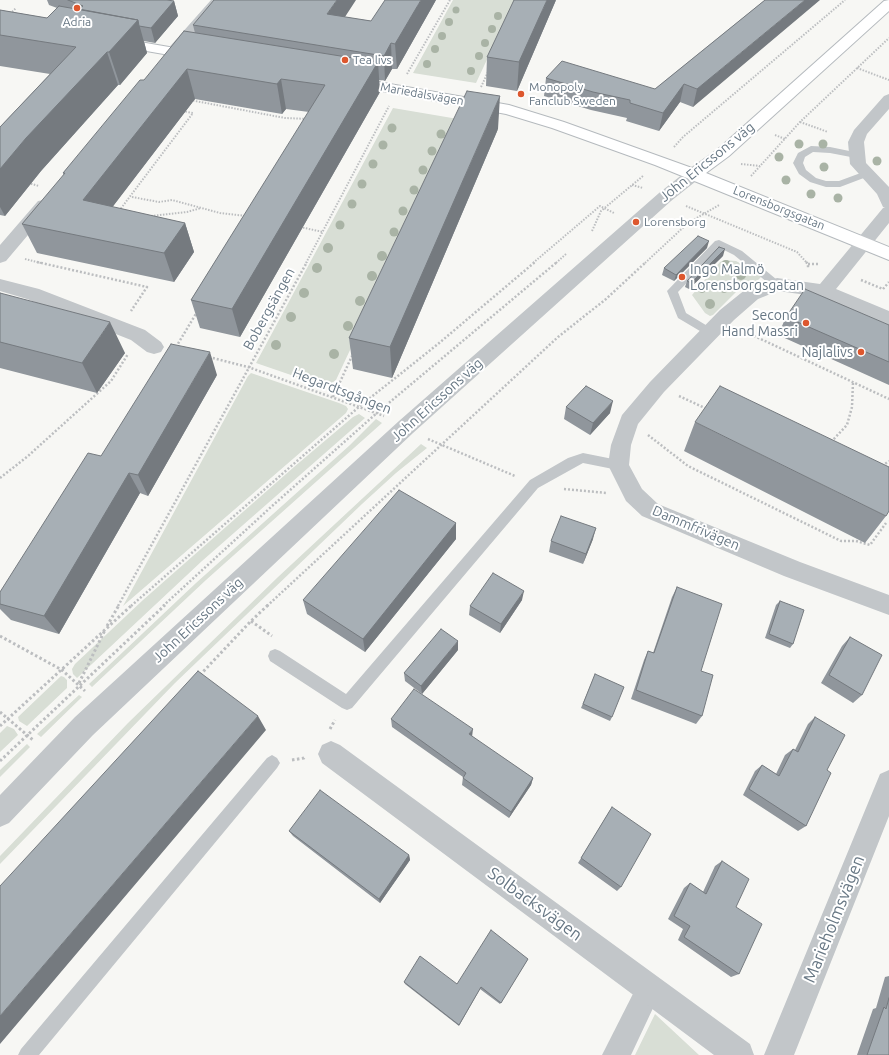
<!DOCTYPE html>
<html>
<head>
<meta charset="utf-8">
<style>
	body { margin:0 }
	canvas { display:block; background:#f7f7f4 }
</style>
</head>
<body>
<canvas width="889" height="1055"></canvas>
<script>
const g = document.querySelector('canvas').getContext('2d');
g.lineJoin = 'round';
function paint(path, color) {
  g.fillStyle = color;
  g.fill(path, 'evenodd');
}
function poly(rows) {
  const path = new Path2D();
  for (const r of rows) {
    path.moveTo(r[0], r[1]);
    for (let i = 2; i < r.length; i += 2) path.lineTo(r[i], r[i + 1]);
  }
  return path;
}
function stroke(path, color, width, dash) {
  g.strokeStyle = color;
  g.lineWidth = width;
  g.lineCap = dash ? 'butt' : 'round';
  g.setLineDash(dash || []);
  g.stroke(path);
}
function label(font, color, halo, rows, align = 'center') {
  g.font = font + ' Ubuntu,sans-serif';
  g.lineWidth = 4;
  g.setLineDash([]);
  g.textBaseline = 'middle';
  g.strokeStyle = halo;
  g.fillStyle = color;
  for (const [text, x, y, turn = 0] of rows) {
    g.save();
    g.translate(x, y);
    g.rotate((+turn || 0) * Math.PI / 180);
    g.textAlign = isNaN(turn) ? turn : align;
    if (halo) g.strokeText(text, 0, 0);
    g.fillText(text, 0, 0);
    g.restore();
  }
}
const green = poly([
	[453,0,515,0,476,83,413,73],
	[393,108,458,119,336,380,326,387,256,363],
	[724,260,736,261,758,273,761,277,754,284,736,292,713,315,710,316,705,313,692,295,720,262],
	[251,373,339,403,346,406,348,409,346,413,123,606,248,376],
	[359,414,365,418,202,561,77,678,73,674,72,669,75,664,143,600,294,467,353,417],
	[376,419,382,423,206,580,92,687,89,684,196,583,350,445],
	[421,444,427,448,396,473,362,504,175,683,0,864,0,856,128,723,278,577],
	[61,676,64,677,67,680,67,688,27,726,19,721,18,717],
	[79,695,82,697,41,737,37,734],
	[7,726,14,729,18,735,0,752,0,733],
	[27,744,30,747,0,777,0,770],
	[655,1014,699,1055,635,1055]
]);
const pathFar2 = poly([
	[10,14,16,8],
	[857,68,889,80],
	[407,74,450,0],
	[481,87,488,72],
	[190,100,285,118,308,119],
	[800,122,828,132],
	[775,135,785,139],
	[674,147,683,137,845,0],
	[741,164,760,166],
	[751,176,800,122,889,38],
	[28,183,39,186],
	[632,185,643,188],
	[132,197,159,202,172,200,220,213,246,216],
	[686,206,797,252,807,263],
	[119,211,193,113,182,111],
	[151,216,187,212,201,208],
	[300,227,323,232],
	[592,231,601,211,643,176],
	[25,259,41,263],
	[306,263,389,106],
	[533,263,600,206,614,213],
	[556,263,567,253],
	[645,263,688,223,719,205]
]);
const pathFar1 = poly([
	[37,262,147,287,131,311],
	[806,262,808,264,808,269],
	[808,264,819,264],
	[861,280,883,289],
	[883,289,889,282],
	[744,329,750,334,889,399],
	[176,347,197,312],
	[209,357,248,367,384,416],
	[679,396,707,409],
	[333,397,352,356],
	[648,435,688,466,841,541,856,541,870,545,886,523],
	[428,439,515,476],
	[831,442,847,425,852,407,853,382],
	[882,466,889,461],
	[0,478,28,456,111,381,128,354],
	[564,489,607,493],
	[118,606,307,262],
	[131,606,360,406,438,344,535,262],
	[163,606,271,507,378,412,557,262],
	[267,606,558,337,606,299,646,262]
]);
const path = poly([
	[251,621,272,636],
	[107,626,119,605],
	[0,636,62,670,85,691],
	[200,675,251,621,268,605],
	[79,683,105,630],
	[0,712,33,740],
	[0,726,132,605],
	[330,729,335,720],
	[292,760,304,758,306,756],
	[0,761,165,605]
]);
const service = poly([
	[811,146,830,147,859,153,861,155,856,158,830,153,813,152,805,157,803,163,806,170,816,178,826,181,839,181,866,171,871,174,869,176,840,187,826,187,810,182,799,174,793,163,798,153,811,146],
	[719,240,742,251,782,284,781,287,773,287,734,255,720,248,678,292,686,313,714,330,716,333,714,336,710,337,678,318,667,291,715,241,719,240],
	[583,453,618,460,622,461,624,465,622,469,618,470,583,463,538,488,352,708,347,710,342,708,270,661,268,656,270,651,275,649,280,651,346,694,530,480,568,458,583,453],
	[272,755,277,758,280,763,277,768,39,1055,18,1055,21,1049,267,758,272,755]
]);
const pedestrian = poly([
	[649,976,658,980,662,989,631,1055,602,1055,640,980,649,976]
]);
const minor = poly([
	[211,0,225,0,175,58,170,59,165,58,163,55,165,52,211,0],
	[889,94,889,109,867,134,864,142,866,163,889,187,889,223,836,289,889,311,889,325,821,297,778,291,758,299,734,320,664,392,638,424,631,445,629,465,642,489,658,504,800,562,889,595,889,615,784,576,642,516,626,501,608,465,611,445,622,415,650,382,720,310,746,289,777,278,820,284,883,208,885,207,883,207,877,194,850,164,848,142,854,130,884,96,889,94],
	[44,200,50,201,52,205,50,209,6,261,0,263,0,245,38,201,44,200],
	[0,279,39,289,145,330,161,342,164,347,161,352,154,354,147,352,131,340,27,299,0,291,0,279],
	[331,741,340,745,750,1044,754,1055,714,1055,322,763,318,754,322,745,331,741],
	[889,770,889,816,794,1055,764,1055,880,774,889,770]
]);
const tertiary = poly([
	[694,169,700,170,702,174,700,178,671,201,413,433,93,735,9,823,0,827,0,795,75,717,399,421,659,193,688,170,694,169]
]);
const secondary = poly([
	[889,0,889,11,729,156,706,173,889,247,889,260,655,165,552,128,506,114,350,85,345,84,343,81,345,78,350,77,509,105,564,122,692,168,717,150,884,1,889,0],
	[117,38,198,52,203,53,205,56,203,59,198,60,112,45,110,42,112,39,117,38]
]);
const trees = [
	[456,10,3.5],
	[498,16,4],
	[449,22,4],
	[492,29,4],
	[442,36,4],
	[485,43,4],
	[435,49,4],
	[479,56,4],
	[427,64,4],
	[471,71,4],
	[392,128,4.5],
	[441,134,4.5],
	[799,144,4.5],
	[823,144,4.5],
	[383,145,4.5],
	[432,151,4.5],
	[779,157,4.5],
	[877,161,4.5],
	[373,164,4.5],
	[824,167,4.5],
	[423,170,4.5],
	[786,180,4.5],
	[362,184,4.5],
	[414,190,4.5],
	[811,194,4.5],
	[838,198,4.5],
	[352,204,4.5],
	[403,211,4.5],
	[340,225,4.5],
	[394,232,4.5],
	[328,248,5],
	[382,256,5],
	[726,265,5],
	[317,268,5],
	[741,275,5],
	[372,276,5],
	[702,288,5],
	[724,288,5],
	[304,293,5],
	[360,301,5],
	[710,304,5],
	[291,317,5],
	[348,326,5],
	[276,345,5],
	[334,354,5]
];
const wall = poly([
	[47,0,167,0,174,1,178,16,155,43,144,41,147,53,120,85,118,85,41,171,5,216,0,215,0,127,50,74,0,66,0,10,47,18,57,8,49,5],
	[436,0,397,69,392,69,385,81,379,80,380,92,240,337,200,328,191,300,309,112,286,109,282,114,195,99,112,207,185,223,194,252,174,282,37,253,22,224,64,175,63,173,144,80,195,33,193,25,345,17,371,21],
	[556,0,517,91,486,86,487,57],
	[765,0,693,107,680,102,659,131,626,121,627,118,591,110,544,96,546,78,655,89],
	[498,129,392,378,353,369,349,338],
	[707,248,674,281,662,275,664,268],
	[723,256,689,289,685,287,687,281],
	[0,293,125,353,97,393,0,368],
	[786,317,889,325,889,385,778,335],
	[217,375,148,496,140,493,59,634,11,620,0,609,0,592,101,456],
	[566,407,610,413,590,435,564,419],
	[695,422,886,516,865,543,684,451],
	[456,523,456,539,365,652,307,614,303,600],
	[593,539,583,564,549,552,551,541],
	[677,587,701,671,702,716,696,724,631,699,644,660,648,651,653,653,672,597],
	[522,600,500,633,469,615,470,606],
	[780,601,793,644,790,648,765,638,776,605],
	[850,637,862,695,853,703,821,683,842,646],
	[458,650,422,694,405,681,404,673],
	[595,674,612,717,610,721,581,708],
	[815,717,827,770,806,826,798,831,743,795,755,771,762,765,776,774,785,755,793,749,795,750,808,724],
	[391,719,472,737,533,778,531,785,509,818,462,785,463,777,392,727],
	[612,807,621,887,617,891,578,863],
	[289,831,409,855,410,860,380,903,293,836],
	[722,861,736,907,739,974,731,977,678,940,683,929,668,919,684,888,690,883,703,892,715,866],
	[528,959,500,1004,480,989,459,1026,405,984,404,982,457,984],
	[889,976,889,1055,857,1055,873,1009,876,1008,885,977]
]);
const shadedWall = poly([
	[337,0,356,0,330,40,327,14],
	[421,0,436,0,397,69,395,44],
	[547,0,556,0,517,91,519,62],
	[805,0,820,0,693,107,697,89],
	[174,1,178,16,155,43,151,28],
	[138,20,147,53,120,85,109,52],
	[391,43,392,69,385,81,384,56],
	[107,52,118,85,41,171,5,216,0,207,0,169,26,138],
	[378,62,380,92,240,337,232,309],
	[187,69,195,99,95,230,83,200],
	[281,79,286,109,282,114,277,84],
	[684,84,680,102,659,131,663,113],
	[500,96,498,129,392,378,390,347],
	[185,223,194,252,174,282,164,253],
	[709,241,707,248,674,281,676,275],
	[725,249,723,256,689,289,691,283],
	[110,322,125,353,97,393,82,363],
	[210,352,217,375,148,496,138,475],
	[613,401,610,413,590,435,593,423],
	[129,473,140,493,59,634,44,616],
	[456,523,456,539,365,652,363,639],
	[596,528,593,539,583,564,586,554],
	[524,591,522,600,500,633,501,624],
	[458,641,458,650,422,694,421,686],
	[258,716,266,730,0,1044,0,1016],
	[473,729,472,737,469,734],
	[533,778,531,785,509,818,511,812],
	[409,855,410,860,380,903,379,899]
]);
const building = poly([
	[68,0,167,0,174,1,151,28,139,26,138,20,79,9,83,6,68,0],
	[214,0,337,0,327,14,371,21,385,0,421,0,395,44,391,43,384,56,193,25,214,0],
	[514,0,547,0,519,62,487,57,514,0],
	[765,0,805,0,697,89,684,84,663,113,630,103,630,100,593,92,546,78,562,61,655,89,765,0],
	[59,6,138,20,109,52,107,52,26,138,0,169,0,127,76,47,0,35,0,10,47,18,59,6],
	[184,31,378,62,232,309,191,300,325,85,281,79,277,84,187,69,83,200,185,223,164,253,22,224,65,173,63,173,140,80,144,80,184,31],
	[467,91,500,96,390,347,349,338,467,91],
	[698,236,709,241,676,275,664,268,698,236],
	[719,247,725,249,691,283,687,281,719,247],
	[805,289,889,325,889,362,786,317,805,289],
	[0,293,110,322,82,363,0,342,0,293],
	[171,344,210,352,138,475,129,473,44,616,0,604,0,592,88,453,101,456,171,344],
	[586,386,613,401,593,423,566,407,586,386],
	[720,386,889,467,889,511,886,516,695,422,720,386],
	[399,490,456,523,363,639,303,600,399,490],
	[561,516,596,528,586,554,551,541,561,516],
	[493,573,524,591,501,624,470,606,493,573],
	[677,587,722,604,701,671,713,675,702,716,636,690,648,651,654,653,677,587],
	[780,601,804,610,793,644,769,634,780,601],
	[441,629,458,641,421,686,404,673,441,629],
	[850,637,882,655,862,695,829,675,850,637],
	[198,671,258,716,0,1016,0,886,198,671],
	[595,674,624,687,612,717,583,704,595,674],
	[414,689,473,729,469,734,533,778,511,812,463,778,466,773,391,719,414,689],
	[815,717,845,735,827,770,831,773,806,826,749,789,762,765,779,776,793,749,798,752,815,717],
	[320,790,409,855,379,899,289,831,320,790],
	[612,807,651,834,621,887,581,858,612,807],
	[722,861,749,879,736,907,762,924,739,974,684,937,690,926,674,916,690,883,706,894,722,861],
	[491,930,528,959,501,1003,481,987,459,1025,404,982,420,956,457,984,491,930],
	[889,998,889,1055,867,1055,884,1007,886,1009,889,998]
]);
const markers = [
	[77,8,4,"#dd572e"],
	[345,60,4,"#dd572e"],
	[521,94,4,"#dd572e"],
	[636,222,4,"#dd572e"],
	[682,277,4,"#dd572e"],
	[806,323,4,"#dd572e"],
	[861,352,4,"#dd572e"]
];
const farPoinames = [
	["Adria",77,22,"center"],
	["Tea livs",353,60],
	["Monopoly",529,87],
	["Fanclub Sweden",529,101],
	["Lorensborg",644,222]
];
const farStreetnames = [
	["Mariedalsvägen",422,94,10],
	["Lorensborgsgatan",779,208,22]
];
const streetNames = [
	["John Ericssons väg",707,162,-39],
	["Bobergsängen",269,309,-61],
	["Hegardtsgången",342,391,21],
	["John Ericssons väg",437,400,-42],
	["Dammfrivägen",696,528,23],
	["John Ericssons väg",198,620,-43]
];
const poiNames = [
	["Ingo Malmö",690,269,"left"],
	["Lorensborgsgatan",690,285,"left"],
	["Second",798,315],
	["Hand Massri",798,331],
	["Najlalivs",853,352]
];
const nearStreetnames = [
	["Solbacksvägen",535,904,36],
	["Marieholmsvägen",834,919,-68]
];
paint(green, '#d8ded5');
stroke(secondary, '#b5babe', 2);
stroke(pathFar2, '#bcbec0', 2, [1.5, 1.5]);
stroke(pathFar1, '#bcbec0', 2.5, [2, 2]);
stroke(path, '#bcbec0', 3, [2.5, 2.5]);
paint(service, '#c2c6c9');
paint(pedestrian, '#c2c6c9');
paint(minor, '#c2c6c9');
paint(tertiary, '#c2c6c9');
paint(secondary, '#fff');
g.fillStyle = '#a9b3a5';
for (const [x, y, r] of trees) {
  g.beginPath();
  g.arc(x, y, r, 0, 2 * Math.PI);
  g.fill();
}
paint(wall, '#90969c');
paint(shadedWall, '#757a7f');
paint(building, '#a7afb5');
stroke(building, '#757a7f', 1);
for (const [x, y, r, color] of markers) {
  const dot = new Path2D();
  dot.arc(x, y, r, 0, 2 * Math.PI);
  g.fillStyle = color;
  g.fill(dot);
  stroke(dot, '#fff', 1.5);
}
label('12px', '#677784', '#fff', farPoinames, 'left');
label('12px', '#677784', '#fff', farStreetnames);
label('14px', '#677784', '#fff', streetNames);
label('14px', '#677784', '#fff', poiNames, 'right');
label('17px', '#677784', '#fff', nearStreetnames);
</script>
</body>
</html>
